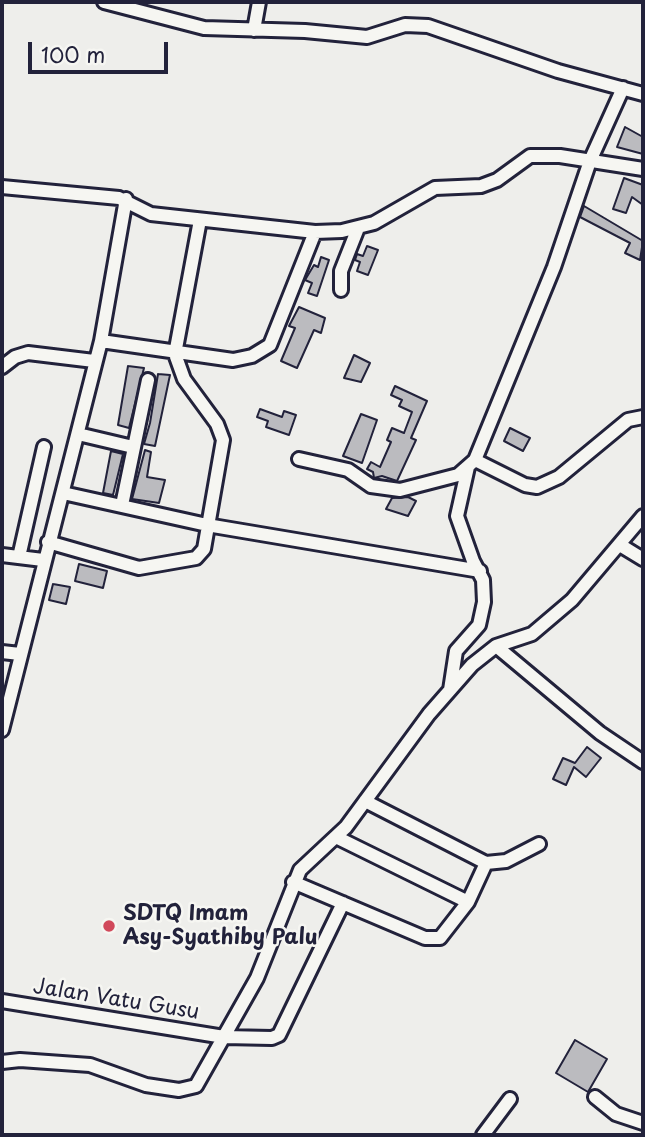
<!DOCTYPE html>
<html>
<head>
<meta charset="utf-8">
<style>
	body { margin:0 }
	#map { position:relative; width:645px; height:1137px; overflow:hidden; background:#eeeeeb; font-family:"Playpen Sans",sans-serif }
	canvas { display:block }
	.frame { position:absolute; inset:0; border:4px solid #22223b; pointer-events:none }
	.scale { position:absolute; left:28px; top:42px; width:140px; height:32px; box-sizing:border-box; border:4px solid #22223b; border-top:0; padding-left:9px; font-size:21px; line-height:24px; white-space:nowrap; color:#22223b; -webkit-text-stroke:5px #f6f6f2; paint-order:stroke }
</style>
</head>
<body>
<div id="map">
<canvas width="645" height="1137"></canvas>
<div class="frame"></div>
<div class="scale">100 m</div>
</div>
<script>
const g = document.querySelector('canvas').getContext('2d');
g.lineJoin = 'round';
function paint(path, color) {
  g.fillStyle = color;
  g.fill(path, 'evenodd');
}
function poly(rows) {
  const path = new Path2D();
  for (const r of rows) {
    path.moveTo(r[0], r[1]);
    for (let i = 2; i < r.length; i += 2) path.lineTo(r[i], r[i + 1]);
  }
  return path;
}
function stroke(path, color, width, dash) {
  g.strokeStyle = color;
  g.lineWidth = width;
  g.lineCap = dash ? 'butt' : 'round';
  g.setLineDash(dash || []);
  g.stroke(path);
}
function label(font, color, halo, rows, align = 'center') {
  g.font = font + ' "Playpen Sans",sans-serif';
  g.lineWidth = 5;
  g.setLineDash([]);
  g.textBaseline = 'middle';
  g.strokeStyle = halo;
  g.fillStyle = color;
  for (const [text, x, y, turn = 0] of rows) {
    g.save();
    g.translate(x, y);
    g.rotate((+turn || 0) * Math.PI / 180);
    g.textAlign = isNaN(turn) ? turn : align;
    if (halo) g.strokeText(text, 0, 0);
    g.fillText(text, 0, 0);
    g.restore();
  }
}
const building = poly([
	[625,127,643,137,643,154,617,147,625,127],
	[624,178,643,185,643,205,632,197,626,213,613,209,624,178],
	[584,206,643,241,640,260,625,253,630,243,580,217,584,206],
	[367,246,378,250,368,275,357,271,360,262,355,260,357,254,363,256,367,246],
	[321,257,329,260,317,296,308,293,312,283,305,280,314,265,318,267,321,257],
	[299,307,325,318,321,333,314,330,297,368,281,361,295,328,289,326,299,307],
	[354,355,370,363,361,382,344,378,354,355],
	[128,366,144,368,129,428,118,425,128,366],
	[158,374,170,375,155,446,144,444,150,423,158,374],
	[395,386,427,401,411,438,416,440,397,481,382,476,374,478,373,472,367,469,371,462,380,467,391,442,387,440,392,428,404,433,412,412,399,406,402,400,391,395,395,386],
	[260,409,282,417,284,411,296,415,289,435,266,427,268,421,257,417,260,409],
	[361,414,377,420,362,463,343,456,361,414],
	[510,428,530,438,523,451,504,441,510,428],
	[145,450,151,452,147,477,165,480,159,503,132,499,145,450],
	[111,451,123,454,113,495,103,493,111,451],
	[408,497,416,501,408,516,386,509,392,498,408,497],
	[79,564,107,571,103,588,75,581,79,564],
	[53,584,70,587,66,604,49,600,53,584],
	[587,747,601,758,586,777,574,767,566,785,553,779,563,758,575,763,587,747],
	[575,1040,607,1059,588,1092,556,1073,575,1040]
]);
const minor = poly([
	[104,2,204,28,305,31,367,37,405,25,428,26,558,71,643,94],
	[254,30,259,2],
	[2,187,119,198,151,214,315,232],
	[341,290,341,271,358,228],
	[101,341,233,360,252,356,270,345,315,232,342,231,374,223,435,188,481,186,497,180,530,156,560,156,643,169],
	[2,367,15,357,28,353,94,361],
	[78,434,133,447],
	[299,459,348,470,371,486,400,490,458,475,475,460,554,267,590,161,623,88],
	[475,460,525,485,537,487,559,477,628,420,643,417],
	[63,493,207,525,480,571],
	[122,505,148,380],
	[48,542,139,568,196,558,204,549,223,440,217,424,184,379,175,354,200,220],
	[620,545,643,559],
	[2,555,43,560],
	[19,557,44,447],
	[496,646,600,733,643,762],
	[2,652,20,654],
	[450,690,456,651,479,625,484,602,483,580,473,561,457,516,468,467],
	[2,730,101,341,126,199],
	[336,837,468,902],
	[486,863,506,861,539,844],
	[293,882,425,938,440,938,468,902,486,863,365,801],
	[2,1001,224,1037,272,1038,279,1035,343,903],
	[2,1062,20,1060,90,1065,146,1085,179,1090,196,1086,257,978,300,870,346,827,429,714,472,665,496,646,532,634,572,600,643,516],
	[595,1097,616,1114,643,1123],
	[483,1135,510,1099]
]);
const markers = [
	[109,926,7,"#d1495b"]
];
const poiNames = [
	["SDTQ Imam",123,914],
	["Asy-Syathiby Palu",123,938]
];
const streetNames = [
	["Jalan Vatu Gusu",116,1000,9]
];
paint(building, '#bbbbbf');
stroke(building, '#22223b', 2);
stroke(minor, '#22223b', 18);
stroke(minor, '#f6f6f2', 12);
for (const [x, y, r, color] of markers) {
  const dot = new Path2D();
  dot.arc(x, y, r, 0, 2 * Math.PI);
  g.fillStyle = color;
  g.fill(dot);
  stroke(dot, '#f6f6f2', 2.5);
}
label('bold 21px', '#22223b', '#f6f6f2', poiNames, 'left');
label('21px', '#22223b', '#f6f6f2', streetNames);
</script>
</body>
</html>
